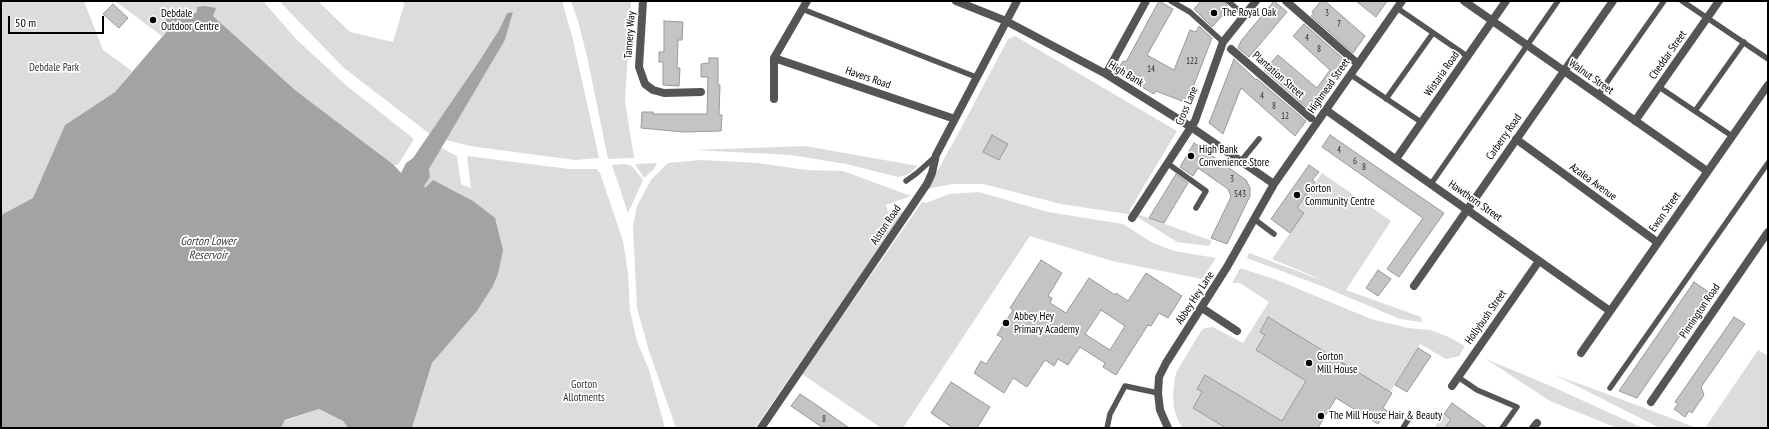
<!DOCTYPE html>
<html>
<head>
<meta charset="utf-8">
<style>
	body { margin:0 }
	#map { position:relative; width:1769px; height:429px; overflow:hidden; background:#fff; font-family:"PT Sans Narrow",sans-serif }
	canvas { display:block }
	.frame { position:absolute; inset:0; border:2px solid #000; pointer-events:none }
	.scale { position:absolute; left:8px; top:16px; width:96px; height:18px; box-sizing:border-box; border:2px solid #000; border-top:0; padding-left:5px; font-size:12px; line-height:14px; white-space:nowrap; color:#000; -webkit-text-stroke:3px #fff; paint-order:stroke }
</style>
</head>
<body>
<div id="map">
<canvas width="1769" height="429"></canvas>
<div class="frame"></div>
<div class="scale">50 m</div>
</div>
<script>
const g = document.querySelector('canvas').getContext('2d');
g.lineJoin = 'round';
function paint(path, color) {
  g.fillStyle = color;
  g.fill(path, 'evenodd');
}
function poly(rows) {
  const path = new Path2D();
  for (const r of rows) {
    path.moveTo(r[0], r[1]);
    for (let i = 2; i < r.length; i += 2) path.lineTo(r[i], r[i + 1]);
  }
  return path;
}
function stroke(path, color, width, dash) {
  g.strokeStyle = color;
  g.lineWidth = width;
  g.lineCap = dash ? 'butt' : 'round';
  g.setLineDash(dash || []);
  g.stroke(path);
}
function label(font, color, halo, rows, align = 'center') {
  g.font = font + ' "PT Sans Narrow",sans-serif';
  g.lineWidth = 3.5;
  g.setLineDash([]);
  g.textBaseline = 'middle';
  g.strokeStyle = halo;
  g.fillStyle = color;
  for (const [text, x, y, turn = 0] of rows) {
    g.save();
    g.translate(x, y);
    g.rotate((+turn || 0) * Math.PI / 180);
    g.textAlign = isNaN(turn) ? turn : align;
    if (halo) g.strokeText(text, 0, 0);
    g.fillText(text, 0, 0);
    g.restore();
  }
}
const green = poly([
	[1,1,84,1,103,50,132,71,115,92,65,125,33,198,1,215],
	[115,1,263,1,296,39,347,86,414,139,398,165,394,165,295,90,213,16,215,8,197,7,198,12,186,18,181,10,162,22,168,29,162,36],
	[279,1,318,1,350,32,393,42,404,5,403,1,562,1,573,40,599,158,575,160,470,146,446,140,505,40,513,12,507,13,499,30,478,63,430,134,344,68],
	[571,1,631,1,625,101,634,158,608,159,588,61,578,21],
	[1015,36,1177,131,1129,211,1212,241,1209,246,1177,242,1134,215,1061,204,983,184,952,184,927,189,958,134,1008,39],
	[805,146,918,166,907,175,898,177,846,164,791,155,695,150],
	[441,148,457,156,461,184,471,188,467,156,569,169,596,169,600,173,623,241,628,273,630,311,637,341,649,370,665,428,412,428,432,363,477,311,493,286,498,274,423,186,430,177,429,169],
	[701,160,758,163,806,170,843,171,911,196,886,205,890,219,905,210,755,428,676,428,649,351,637,308,633,227,637,206,651,180,668,163],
	[657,163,654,169,644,178,635,164],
	[624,164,632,166,643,180,628,213,612,165],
	[1322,173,1391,221,1346,290,1421,317,1422,322,1400,319,1324,287,1247,258,1249,253,1332,284,1272,259,1304,213,1297,208],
	[979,192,1048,212,1123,224,1151,242,1174,251,1216,258,1202,279,1112,261,1030,236,903,428,881,428,802,374,922,202,926,203,949,194],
	[1240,268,1277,280,1371,319,1408,328,1430,330,1449,337,1465,346,1459,356,1446,359,1420,344,1390,392,1268,318,1260,331,1265,335,1256,350,1306,381,1282,421,1205,375,1197,389,1202,392,1193,408,1226,428,1182,428,1177,418,1174,408,1173,395,1175,377,1177,371,1201,331,1205,328,1213,327,1243,343,1269,302,1240,283,1232,283],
	[1758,350,1768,356,1768,428,1705,428],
	[1486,359,1553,387,1643,428,1617,428,1550,401],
	[1555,375,1602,392,1697,428,1660,428],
	[319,409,343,421,348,428,281,428,285,421],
	[1444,414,1451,419,1445,428,1434,428]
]);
const water = poly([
	[205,6,216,8,213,16,295,90,394,165,401,173,406,163,413,158,478,63,499,30,507,13,513,12,505,40,429,169,430,177,424,186,425,188,433,180,473,201,495,218,503,250,498,274,493,286,477,311,432,363,412,428,348,428,343,421,319,409,285,420,281,428,1,428,1,215,33,198,65,125,115,92,168,30,162,22,181,10,187,18,197,12,197,7]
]);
const building = poly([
	[1159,1,1173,9,1147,55,1174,70,1190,30,1196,32,1199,26,1212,38,1187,103,1156,91,1154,94,1116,72,1123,61,1126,62,1159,1],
	[1201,1,1224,1,1229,8,1212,27,1194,9,1201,1],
	[1274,1,1287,12,1249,57,1238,48,1241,41,1274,1],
	[1321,1,1325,1,1365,36,1353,53,1311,16,1314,13,1312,12,1321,1],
	[1356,1,1387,1,1376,17,1356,1],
	[113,4,128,18,119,28,103,14,113,4],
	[664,21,683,22,682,40,678,40,677,68,680,68,679,86,663,85,663,62,659,62,659,52,664,52,664,21],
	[1304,24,1347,62,1312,112,1264,70,1278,55,1317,88,1330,70,1293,36,1304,24],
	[709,58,718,58,718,85,720,85,719,115,722,115,721,131,684,132,641,128,642,112,653,112,653,114,707,114,708,77,701,77,701,64,709,63,709,58],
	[1234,59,1256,80,1257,79,1306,121,1295,136,1241,88,1223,134,1209,123,1234,59],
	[992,135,1008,144,999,160,983,152,992,135],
	[1330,135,1444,213,1399,277,1387,269,1423,218,1322,147,1330,135],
	[1194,143,1246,180,1250,188,1250,196,1227,244,1211,238,1231,197,1228,189,1198,168,1193,176,1180,167,1194,143],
	[1309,165,1319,172,1312,180,1315,182,1297,208,1304,213,1290,233,1271,219,1309,165],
	[1176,174,1188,183,1164,223,1149,218,1176,174],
	[1041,260,1062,273,1048,296,1052,298,1050,303,1066,313,1089,278,1115,295,1116,293,1128,301,1146,273,1182,296,1168,318,1159,313,1151,326,1148,325,1116,375,1103,367,1105,363,1080,347,1068,365,1058,359,1054,366,1045,360,1027,387,1013,378,1004,393,974,373,981,361,986,364,1003,338,997,335,1013,310,1010,308,1041,260],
	[1101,310,1125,326,1110,350,1085,334,1101,310],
	[1378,270,1391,279,1378,296,1366,288,1378,270],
	[1694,282,1710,293,1699,308,1637,398,1619,391,1694,282],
	[1268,317,1392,393,1383,408,1387,411,1378,424,1336,398,1318,428,1226,428,1193,408,1202,392,1197,389,1205,375,1282,421,1306,381,1256,350,1265,335,1260,332,1268,317],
	[1734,317,1745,324,1701,387,1704,395,1692,413,1689,411,1685,417,1674,409,1678,404,1675,402,1734,317],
	[1418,348,1431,356,1407,392,1395,385,1418,348],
	[951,382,990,407,977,428,953,428,931,413,951,382],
	[800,394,821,408,849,428,823,428,791,406,800,394],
	[1452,403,1487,428,1445,428,1451,419,1444,414,1452,403]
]);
const lane = poly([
	[1171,1,1190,12,1223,42],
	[1228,1,1244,15],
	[1682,1,1768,59],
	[1397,8,1467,56],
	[802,9,976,77],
	[1351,75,1421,122],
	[1659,87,1732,136],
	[1598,95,1664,1],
	[1386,99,1433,33],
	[1695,111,1744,42],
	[1241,161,1259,139],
	[1167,163,1206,191,1196,208],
	[906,181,917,173,936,156],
	[1431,184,1558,1],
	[1254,219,1274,234],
	[1458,377,1477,390,1517,407,1502,428],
	[1610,388,1768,163],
	[1107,428,1110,414,1125,386,1158,393],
	[1403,428,1411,415]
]);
const street = poly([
	[643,1,639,67,645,84,653,90,664,93,701,92],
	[956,1,1006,21,1106,74,1191,127,1274,184],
	[1286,1,1358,64],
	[1464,1,1707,171],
	[1231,49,1311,118],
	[774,58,955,119],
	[1106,74,1146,1],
	[774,99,774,58,807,1],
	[1326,110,1610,311],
	[1635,121,1719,1],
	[1516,139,1657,242],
	[1396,159,1506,1],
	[1132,218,1195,121,1223,42,1256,1],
	[1414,286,1613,1],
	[1202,308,1237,331],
	[1581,353,1768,85],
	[1452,386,1539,261],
	[1651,402,1768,232],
	[761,428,927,184,932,173,936,155,1017,1],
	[1168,428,1160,410,1158,393,1159,377,1166,363,1227,267,1274,184,1402,1],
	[1533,428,1537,423]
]);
const markers = [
	[1214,13,4,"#000"],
	[153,20,4,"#000"],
	[1191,156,4,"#000"],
	[1297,195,4,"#000"],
	[1006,323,4,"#000"],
	[1309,363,4,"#000"],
	[1321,416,4,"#000"]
];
const numberNames = [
	["3",1327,13],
	["7",1339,24],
	["4",1307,38],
	["8",1319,49],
	["122",1192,61],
	["14",1151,69],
	["4",1262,96],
	["8",1274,106],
	["12",1285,116],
	["4",1339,150],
	["6",1355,161],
	["8",1364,167],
	["3",1232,179],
	["543",1240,194],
	["8",824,419]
];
const poiNames = [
	["The Royal Oak",1222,13],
	["Debdale",161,14],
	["Outdoor Centre",161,27],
	["High Bank",1199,150],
	["Convenience Store",1199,163],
	["Gorton",1305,189],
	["Community Centre",1305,202],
	["Abbey Hey",1014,317],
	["Primary Academy",1014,330],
	["Gorton",1317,357],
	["Mill House",1317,370],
	["The Mill House Hair & Beauty",1329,416]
];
const streetNames = [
	["Tannery Way",630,35,-86],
	["Cheddar Street",1668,55,-55],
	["High Bank",1126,74,31],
	["Wistaria Road",1442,74,-55],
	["Plantation Street",1278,75,41],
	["Walnut Street",1591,77,35],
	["Havers Road",868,78,19],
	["Highmead Street",1329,86,-55],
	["Cross Lane",1187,106,-67],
	["Carberry Road",1504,137,-55],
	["Azalea Avenue",1593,182,36],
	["Hawthorn Street",1475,201,35],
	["Ewan Street",1665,212,-55],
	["Alston Road",886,225,-56],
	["Abbey Hey Lane",1195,298,-57],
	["Pinnington Road",1700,311,-56],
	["Hollybush Street",1486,317,-55]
];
const parkNames = [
	["Debdale Park",54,68],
	["Gorton",584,385],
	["Allotments",584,398]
];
const waterNames = [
	["Gorton Lower",208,242],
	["Reservoir",208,256]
];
paint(green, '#dcdcdc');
paint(water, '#a3a3a3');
paint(building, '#c4c4c4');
stroke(building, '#999', 1);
stroke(lane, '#555', 5.5);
stroke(street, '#555', 8);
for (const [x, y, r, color] of markers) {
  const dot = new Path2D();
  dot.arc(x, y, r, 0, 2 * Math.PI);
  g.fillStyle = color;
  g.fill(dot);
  stroke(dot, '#fff', 1.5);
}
label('9px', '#313131', null, numberNames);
label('11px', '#000', '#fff', poiNames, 'left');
label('11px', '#000', '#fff', streetNames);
label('11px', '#333', '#fff', parkNames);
label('italic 12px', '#444', '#fff', waterNames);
</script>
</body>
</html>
